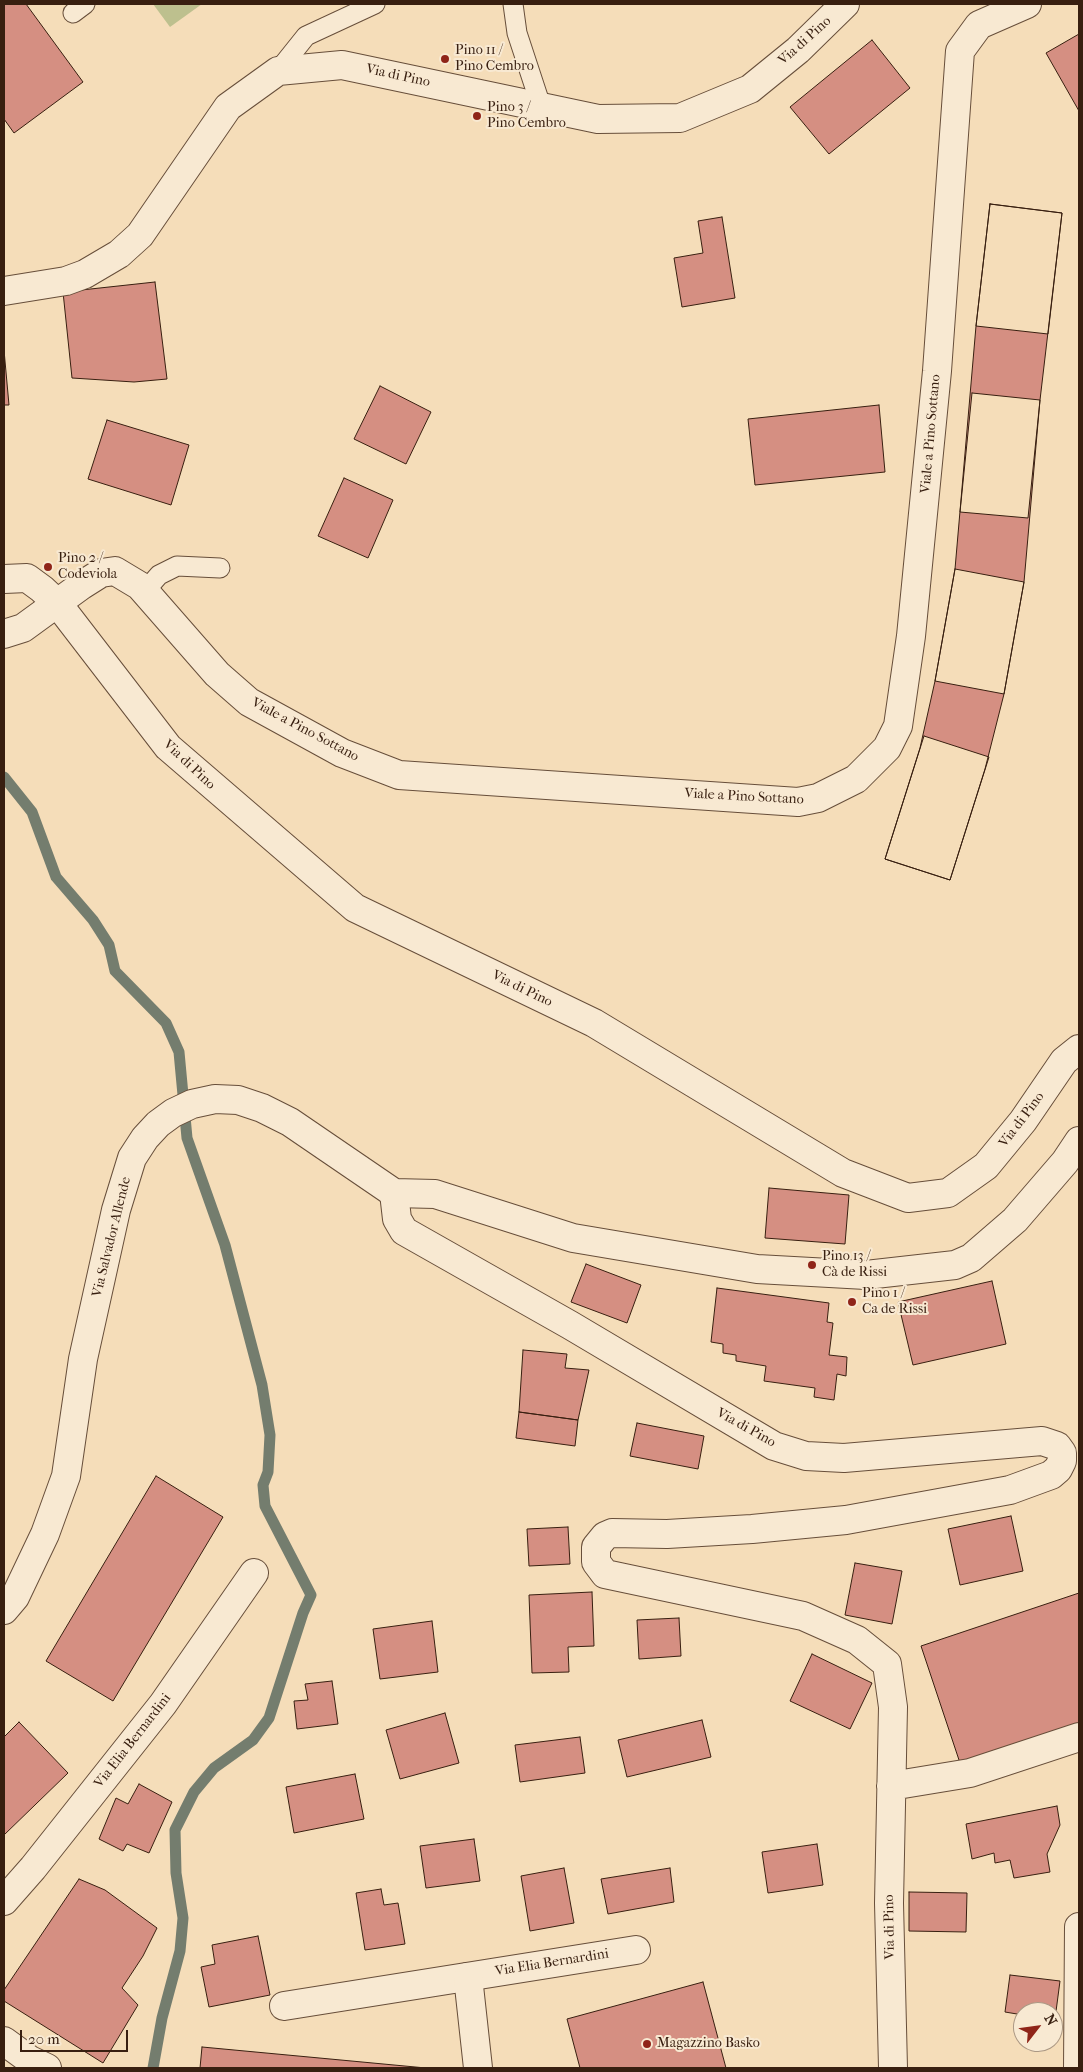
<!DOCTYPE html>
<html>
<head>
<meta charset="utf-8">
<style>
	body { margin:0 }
	#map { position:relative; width:1083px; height:2072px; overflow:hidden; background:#f5ddb9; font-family:"IM FELL French Canon",serif }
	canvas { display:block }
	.frame { position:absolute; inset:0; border:5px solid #381f10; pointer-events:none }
	.north { position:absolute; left:1013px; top:2002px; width:50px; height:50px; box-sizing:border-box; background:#f8e9d2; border:1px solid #ab9884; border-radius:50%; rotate:60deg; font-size:14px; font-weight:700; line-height:20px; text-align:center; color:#381f10 }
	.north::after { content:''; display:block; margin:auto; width:18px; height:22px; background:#8f2418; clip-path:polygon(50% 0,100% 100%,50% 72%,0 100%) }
	.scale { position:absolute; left:20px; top:2030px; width:108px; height:22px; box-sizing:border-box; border:2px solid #381f10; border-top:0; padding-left:6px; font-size:15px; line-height:18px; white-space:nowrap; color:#381f10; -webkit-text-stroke:4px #f8e9d2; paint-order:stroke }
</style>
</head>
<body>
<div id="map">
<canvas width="1083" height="2072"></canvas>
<div class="frame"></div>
<div class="north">N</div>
<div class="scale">20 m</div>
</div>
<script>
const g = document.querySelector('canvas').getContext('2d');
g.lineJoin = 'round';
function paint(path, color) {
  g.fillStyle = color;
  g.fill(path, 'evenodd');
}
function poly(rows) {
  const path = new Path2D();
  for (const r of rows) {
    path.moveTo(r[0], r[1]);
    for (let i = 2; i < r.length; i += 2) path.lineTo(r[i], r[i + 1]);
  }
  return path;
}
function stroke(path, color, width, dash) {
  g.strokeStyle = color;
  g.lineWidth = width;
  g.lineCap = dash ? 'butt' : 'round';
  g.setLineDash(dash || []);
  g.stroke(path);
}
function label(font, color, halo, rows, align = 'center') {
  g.font = font + ' "IM FELL French Canon",serif';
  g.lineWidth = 4;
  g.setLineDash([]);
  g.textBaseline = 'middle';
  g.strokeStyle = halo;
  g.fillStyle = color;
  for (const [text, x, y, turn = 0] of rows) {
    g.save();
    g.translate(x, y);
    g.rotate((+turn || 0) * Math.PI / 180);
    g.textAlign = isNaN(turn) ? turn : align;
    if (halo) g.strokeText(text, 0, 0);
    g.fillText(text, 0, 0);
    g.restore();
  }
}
const green = poly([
	[153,4,202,4,170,27]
]);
const stream = poly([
	[4,777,32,812,56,877,93,920,109,945,115,971,166,1023,179,1052,187,1138,225,1245,262,1385,270,1435,268,1472,263,1485,265,1506,311,1595,303,1613,269,1718,253,1740,214,1768,194,1792,175,1830,176,1873,183,1918,180,1951,162,2018,153,2068]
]);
const building = poly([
	[4,4,26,4,83,82,14,133,4,119,4,4],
	[1079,34,1079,111,1046,53,1079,34],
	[872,40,910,88,829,154,790,107,872,40],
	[990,204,1062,213,1048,334,976,326,990,204],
	[990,204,1062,213,1040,400,1024,582,1004,694,985,769,950,880,885,859,920,748,935,681,955,569,976,326,990,204],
	[722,217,735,298,682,307,674,258,703,253,698,221,722,217],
	[155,282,167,379,134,382,72,378,63,292,155,282],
	[4,350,9,405,4,405,4,350],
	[380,386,431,412,406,464,354,439,380,386],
	[972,393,1040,400,1028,518,960,512,972,393],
	[879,405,885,472,755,485,748,419,879,405],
	[107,420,189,445,171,505,88,479,107,420],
	[344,478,393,500,368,558,318,536,344,478],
	[955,569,1024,582,1004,694,935,681,955,569],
	[924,736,989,757,950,880,885,859,924,736],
	[769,1188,849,1195,845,1244,765,1238,769,1188],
	[586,1264,641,1285,627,1323,571,1302,586,1264],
	[992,1281,1006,1344,913,1365,898,1302,992,1281],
	[717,1288,829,1303,827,1322,833,1323,829,1355,847,1357,846,1376,837,1374,834,1400,814,1397,815,1388,764,1381,766,1366,736,1361,736,1355,723,1353,723,1344,711,1342,717,1288],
	[523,1350,567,1354,565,1368,589,1370,578,1420,519,1412,523,1350],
	[519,1412,578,1420,575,1446,516,1438,519,1412],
	[637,1423,704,1436,698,1469,630,1456,637,1423],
	[156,1476,223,1517,113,1701,46,1661,156,1476],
	[1011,1516,1023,1571,960,1585,948,1529,1011,1516],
	[568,1527,570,1564,529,1566,527,1529,568,1527],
	[855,1563,902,1571,892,1624,845,1615,855,1563],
	[592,1592,594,1646,568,1647,569,1672,532,1673,529,1595,592,1592],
	[1079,1593,1079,1723,960,1763,921,1646,1079,1593],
	[679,1618,681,1656,639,1659,637,1620,679,1618],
	[432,1621,438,1672,380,1679,373,1629,432,1621],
	[812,1654,872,1683,850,1729,790,1701,812,1654],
	[332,1681,338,1724,297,1729,294,1701,308,1700,305,1684,332,1681],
	[445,1713,459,1763,400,1779,386,1730,445,1713],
	[702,1720,711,1757,627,1777,618,1740,702,1720],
	[19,1722,68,1773,4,1835,4,1737,19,1722],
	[580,1737,585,1773,520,1782,515,1745,580,1737],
	[355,1774,364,1819,294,1833,286,1787,355,1774],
	[139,1784,172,1802,149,1853,127,1844,123,1851,99,1839,116,1798,128,1804,139,1784],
	[1057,1806,1060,1825,1047,1854,1050,1872,1014,1878,1010,1860,995,1863,994,1853,972,1859,966,1824,1057,1806],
	[474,1839,480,1881,426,1888,420,1846,474,1839],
	[817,1844,823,1885,768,1893,762,1852,817,1844],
	[564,1868,574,1923,530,1931,521,1876,564,1868],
	[670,1868,674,1902,608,1914,601,1879,670,1868],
	[79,1879,105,1890,157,1928,143,1956,122,1988,138,2005,103,2063,4,2001,4,1990,79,1879],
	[381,1889,384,1905,398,1903,405,1944,365,1950,356,1893,381,1889],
	[909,1892,967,1893,966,1932,909,1931,909,1892],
	[258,1936,270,1995,209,2007,201,1967,215,1964,212,1945,258,1936],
	[1010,1975,1060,1981,1055,2019,1053,2019,1053,2012,1023,2012,1023,2015,1005,2012,1010,1975],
	[703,1982,726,2068,580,2068,567,2019,703,1982],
	[202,2047,426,2068,200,2068,202,2047]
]);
const service = poly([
	[513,4,517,33,541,106],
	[73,13,85,4],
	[278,71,306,36,375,4],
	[145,591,159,575,177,566,220,568]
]);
const pedestrian = poly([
	[284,2006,636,1950]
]);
const minor = poly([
	[4,634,23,628,82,585,101,573,115,571,140,586,217,674,249,702,342,753,399,775,798,802,818,798,856,779,887,748,898,726,911,636,937,371,960,51,979,25,1027,4],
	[394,1193,397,1219,404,1231,570,1325,774,1446,806,1456,844,1458,1042,1441,1057,1446,1062,1453,1062,1461,1058,1469,1051,1475,1010,1490,846,1520,752,1529,667,1534,612,1533,605,1536,596,1547,596,1562,605,1574,803,1616,857,1640,887,1664,893,1707,889,1903,893,2068],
	[891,1786,970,1773,1079,1737],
	[4,1901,33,1868,163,1704,254,1573],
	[468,1977,478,2068],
	[4,2041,30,2060,47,2068],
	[1078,2068,1079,1927]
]);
const tertiary = poly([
	[4,291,66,281,85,274,119,254,140,235,228,107,278,71,342,65,598,119,680,118,750,89,798,50,845,4],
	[4,579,27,578,42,589,58,604,168,747,355,908,594,1023,843,1173,908,1198,948,1193,986,1166,1023,1121,1064,1061,1079,1049],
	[4,1610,15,1597,45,1534,66,1476,83,1359,116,1210,132,1158,145,1138,158,1124,173,1113,192,1104,215,1099,238,1100,262,1108,290,1122,394,1193,435,1194,573,1238,757,1269,866,1275,955,1265,971,1258,1015,1220,1065,1162,1079,1141]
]);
const markers = [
	[445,59,5,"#8f2418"],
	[477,116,5,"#8f2418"],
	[48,567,5,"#8f2418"],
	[812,1265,5,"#8f2418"],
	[852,1302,5,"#8f2418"],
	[647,2044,5,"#8f2418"]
];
const streetNames = [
	["Via di Pino",805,41,-42],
	["Via di Pino",398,76,12],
	["Viale a Pino Sottano",931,434,-85],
	["Viale a Pino Sottano",305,730,28],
	["Via di Pino",189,765,43],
	["Viale a Pino Sottano",744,797,3],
	["Via di Pino",522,989,26],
	["Via di Pino",1022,1120,-53],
	["Via Salvador Allende",112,1237,-76],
	["Via di Pino",746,1428,29],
	["Via Elia Bernardini",133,1741,-52],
	["Via di Pino",890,1927,-91],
	["Via Elia Bernardini",552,1963,-9]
];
const poiNames = [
	["Pino 11 /",455,51],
	["Pino Cembro",455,67],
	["Pino 3 /",487,108],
	["Pino Cembro",487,124],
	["Pino 2 /",58,559],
	["Codeviola",58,575],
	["Pino 13 /",822,1257],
	["Cà de Rissi",822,1273],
	["Pino 1 /",862,1294],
	["Ca de Rissi",862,1310],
	["Magazzino Basko",657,2044]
];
paint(green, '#bdc08e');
stroke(stream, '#747d6e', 11);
paint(building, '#d58f82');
stroke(building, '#381f10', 1);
stroke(service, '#674e3a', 21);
stroke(pedestrian, '#674e3a', 30);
stroke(minor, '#674e3a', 30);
stroke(tertiary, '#674e3a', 30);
stroke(service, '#f8e9d2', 19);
stroke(pedestrian, '#f8e9d2', 28);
stroke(minor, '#f8e9d2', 28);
stroke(tertiary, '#f8e9d2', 28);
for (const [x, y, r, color] of markers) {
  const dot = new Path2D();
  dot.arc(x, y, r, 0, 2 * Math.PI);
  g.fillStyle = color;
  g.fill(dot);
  stroke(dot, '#f8e9d2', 2);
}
label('14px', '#381f10', '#f8e9d2', streetNames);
label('14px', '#381f10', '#f8e9d2', poiNames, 'left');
</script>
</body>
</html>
